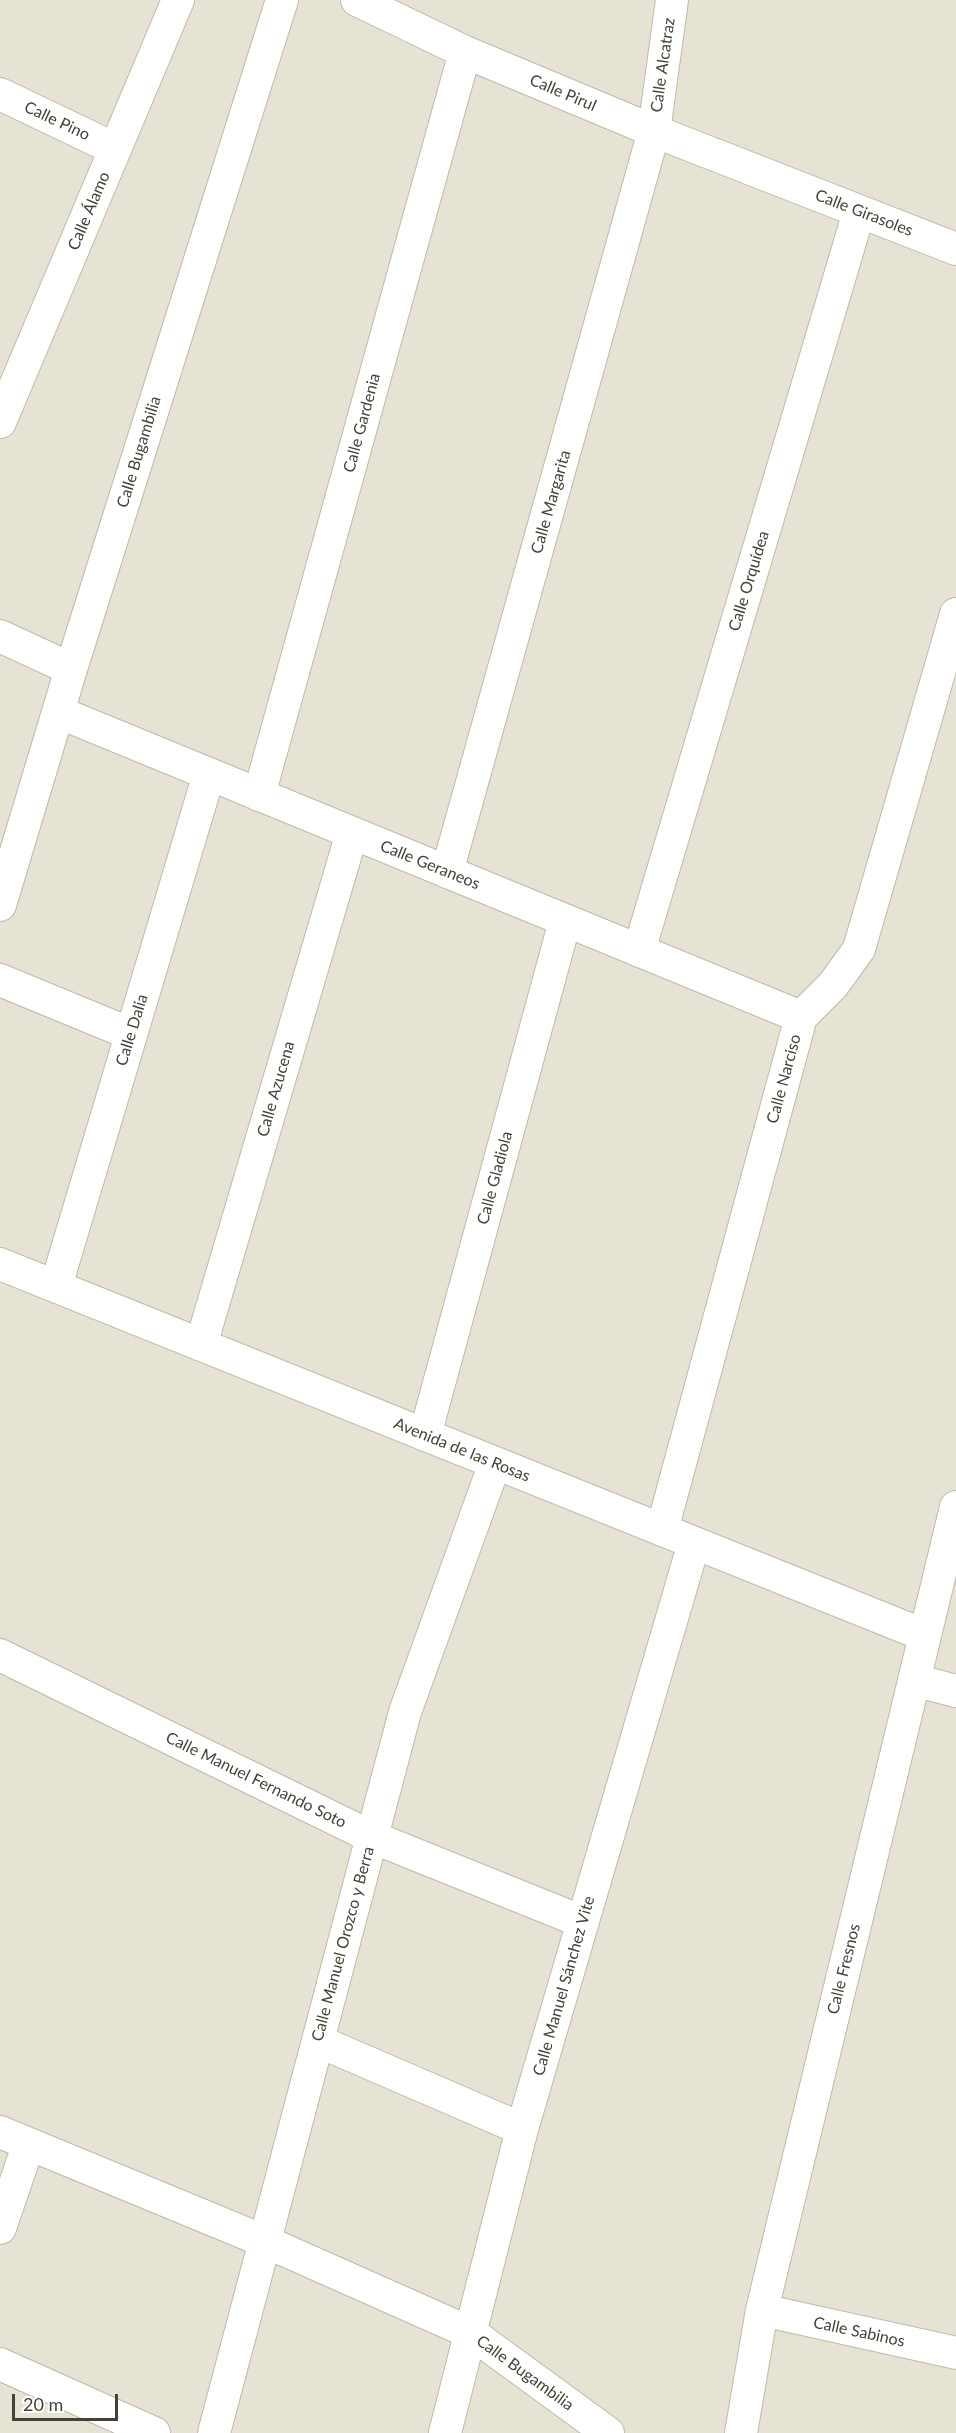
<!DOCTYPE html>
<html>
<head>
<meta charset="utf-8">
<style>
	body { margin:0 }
	#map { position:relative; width:956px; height:2433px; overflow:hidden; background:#f3f0e6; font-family:Lato,sans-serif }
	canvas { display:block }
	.scale { position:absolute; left:12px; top:2394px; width:106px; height:27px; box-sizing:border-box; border:3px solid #454135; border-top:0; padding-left:8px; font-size:18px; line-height:21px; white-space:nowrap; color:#454135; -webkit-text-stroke:4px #fff; paint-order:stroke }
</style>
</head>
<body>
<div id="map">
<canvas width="956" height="2433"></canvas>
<div class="scale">20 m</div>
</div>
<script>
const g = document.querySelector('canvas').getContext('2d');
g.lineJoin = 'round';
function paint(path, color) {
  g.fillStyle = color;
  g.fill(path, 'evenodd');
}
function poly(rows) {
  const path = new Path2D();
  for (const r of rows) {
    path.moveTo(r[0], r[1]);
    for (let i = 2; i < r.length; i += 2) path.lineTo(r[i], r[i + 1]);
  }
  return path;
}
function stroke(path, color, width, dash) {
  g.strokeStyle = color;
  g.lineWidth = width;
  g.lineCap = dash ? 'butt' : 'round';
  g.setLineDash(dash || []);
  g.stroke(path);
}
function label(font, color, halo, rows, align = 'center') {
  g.font = font + ' Lato,sans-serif';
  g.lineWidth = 4.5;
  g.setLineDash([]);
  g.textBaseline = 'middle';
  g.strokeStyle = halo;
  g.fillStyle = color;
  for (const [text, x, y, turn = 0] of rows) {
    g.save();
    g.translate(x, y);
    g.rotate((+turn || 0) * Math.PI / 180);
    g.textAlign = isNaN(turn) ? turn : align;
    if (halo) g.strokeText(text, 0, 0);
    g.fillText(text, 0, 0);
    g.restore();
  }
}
const residential = poly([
	[0,0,956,0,956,2433,0,2433]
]);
const minor = poly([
	[357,0,465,52,654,131,956,249],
	[0,94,115,149],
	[0,422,178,0],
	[0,636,71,669],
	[58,712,801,1017],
	[259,795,465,52],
	[447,872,654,131,672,0],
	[0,905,71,669,282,0],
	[639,951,859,212],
	[0,980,131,1034],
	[0,1264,924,1635],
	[56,1286,209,774],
	[201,1345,352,833],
	[425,1435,565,921],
	[662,1530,801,1017,833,985,859,949,956,614],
	[0,1655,372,1837,583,1922],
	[914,1680,956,1691],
	[318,2041,522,2129],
	[0,2132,264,2241,471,2333,608,2433],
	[0,2228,28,2146],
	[762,2310,956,2353],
	[0,2364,154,2433],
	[214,2433,405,1712,495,1463],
	[445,2433,522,2129,694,1543],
	[741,2433,762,2310,956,1507]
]);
const streetNames = [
	["Calle Alcatraz",663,65,-82],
	["Calle Pirul",563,93,23],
	["Calle Pino",57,121,25],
	["Calle Álamo",89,211,-67],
	["Calle Girasoles",864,213,21],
	["Calle Gardenia",362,423,-75],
	["Calle Bugambilia",139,452,-73],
	["Calle Margarita",551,502,-74],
	["Calle Orquídea",749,581,-73],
	["Calle Geraneos",430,865,22],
	["Calle Dalia",132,1030,-73],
	["Calle Narciso",784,1079,-75],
	["Calle Azucena",276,1089,-74],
	["Calle Gladiola",495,1178,-75],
	["Avenida de las Rosas",462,1450,22],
	["Calle Manuel Fernando Soto",256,1780,26],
	["Calle Manuel Orozco y Berra",343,1944,-75],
	["Calle Fresnos",844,1969,-76],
	["Calle Manuel Sánchez Vite",564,1986,-74],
	["Calle Sabinos",859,2332,12],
	["Calle Bugambilia",525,2373,36]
];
paint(residential, '#e7e3d4');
stroke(minor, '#beb9a9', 34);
stroke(minor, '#fff', 32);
label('16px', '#454135', '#fff', streetNames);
</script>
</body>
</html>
